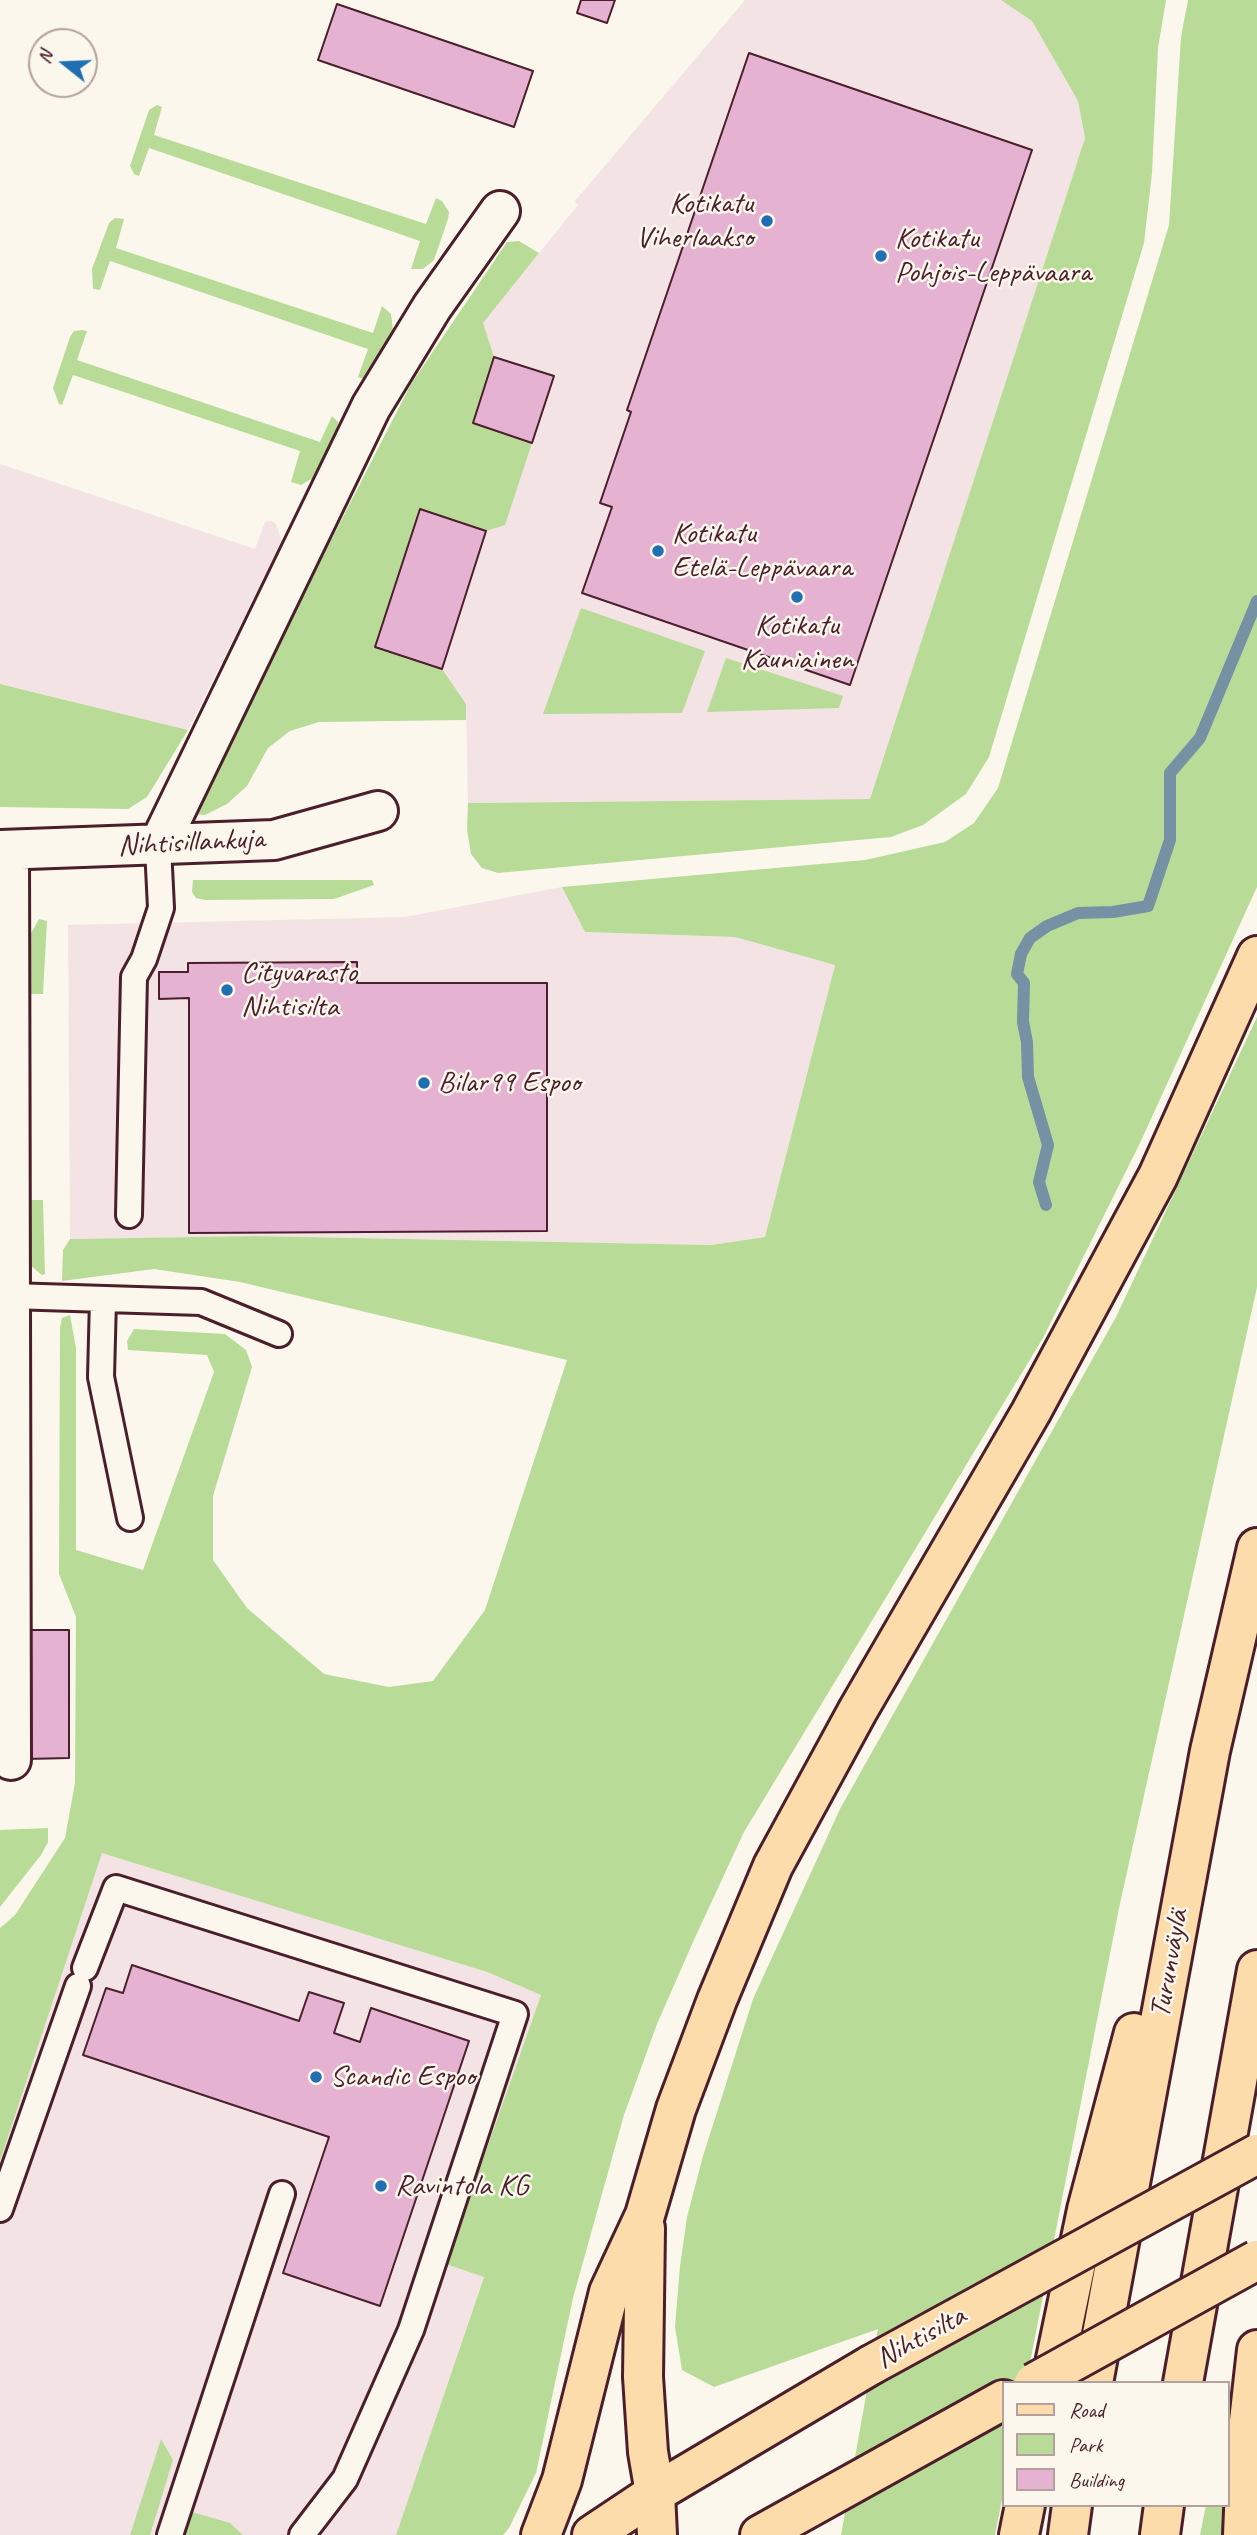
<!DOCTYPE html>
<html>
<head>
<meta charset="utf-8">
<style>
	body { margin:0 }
	#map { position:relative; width:1257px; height:2535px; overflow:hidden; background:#fbf7ec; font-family:Caveat,sans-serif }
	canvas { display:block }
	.legend { position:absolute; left:1002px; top:2381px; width:228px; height:126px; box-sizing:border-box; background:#fbf7ec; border:2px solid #b4a19f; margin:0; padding:9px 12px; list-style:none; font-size:21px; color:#4a1f2b }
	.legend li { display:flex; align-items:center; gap:14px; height:35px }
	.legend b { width:35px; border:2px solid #b4a19f }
	.north { position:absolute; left:28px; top:28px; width:70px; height:70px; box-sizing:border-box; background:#fbf7ec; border:2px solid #b4a19f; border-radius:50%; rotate:288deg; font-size:19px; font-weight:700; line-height:28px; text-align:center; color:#4a1f2b }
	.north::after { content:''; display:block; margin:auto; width:24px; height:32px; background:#1f6fb2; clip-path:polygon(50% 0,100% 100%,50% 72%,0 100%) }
</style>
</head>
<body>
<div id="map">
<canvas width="1257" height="2535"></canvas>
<ul class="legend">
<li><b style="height:9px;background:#fddcac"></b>Road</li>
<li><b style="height:19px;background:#b8dc97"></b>Park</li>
<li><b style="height:19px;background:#e5b3d1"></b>Building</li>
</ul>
<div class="north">N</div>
</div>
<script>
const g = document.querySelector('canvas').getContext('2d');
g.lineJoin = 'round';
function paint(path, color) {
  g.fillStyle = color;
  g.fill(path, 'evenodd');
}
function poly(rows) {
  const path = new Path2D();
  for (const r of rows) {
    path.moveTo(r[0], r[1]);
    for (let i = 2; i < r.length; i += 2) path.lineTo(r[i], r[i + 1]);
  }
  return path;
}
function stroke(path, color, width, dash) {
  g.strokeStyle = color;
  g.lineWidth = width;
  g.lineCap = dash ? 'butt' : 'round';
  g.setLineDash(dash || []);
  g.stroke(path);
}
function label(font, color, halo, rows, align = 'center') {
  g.font = font + ' Caveat,sans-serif';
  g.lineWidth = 5;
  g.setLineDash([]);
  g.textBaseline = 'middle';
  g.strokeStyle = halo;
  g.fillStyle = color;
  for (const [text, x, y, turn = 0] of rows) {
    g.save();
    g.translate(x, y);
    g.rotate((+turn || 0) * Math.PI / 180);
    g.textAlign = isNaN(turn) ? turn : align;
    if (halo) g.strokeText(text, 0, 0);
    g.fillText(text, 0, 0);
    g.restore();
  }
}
const built = poly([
	[745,0,1005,0,1032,21,1078,101,1085,138,870,799,468,803,466,705,271,703,482,323,578,205,575,201],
	[0,464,255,549,265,522,272,521,276,524,282,541,188,730,0,684],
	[562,887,585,932,735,937,835,965,765,1237,711,1245,255,1236,70,1239,68,925,405,917],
	[101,1852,487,1972,541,1995,446,2263,484,2276,396,2535,0,2535,0,2161]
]);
const green = poly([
	[1001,0,1166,0,1158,48,1152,173,1144,243,989,757,966,794,923,825,891,837,498,873,482,868,471,854,467,830,468,803,870,799,1085,138,1078,101,1032,21],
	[1188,0,1257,0,1257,887,1140,1143,1043,1338,744,1832,693,1942,657,2024,624,2115,573,2298,536,2473,509,2528,503,2535,396,2535,484,2277,446,2264,541,1995,487,1972,102,1853,0,2161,0,1928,15,1915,65,1838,75,1783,76,1617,59,1574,60,1328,62,1318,70,1315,76,1348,76,1550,143,1570,214,1372,207,1355,128,1350,127,1341,134,1329,225,1334,246,1350,252,1367,213,1496,213,1560,247,1608,324,1674,389,1687,433,1681,485,1610,567,1360,240,1282,154,1269,62,1281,63,1250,70,1239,255,1236,711,1245,765,1237,835,965,735,937,585,932,562,887,865,860,945,842,974,823,998,788,1169,225,1181,37],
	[157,105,162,107,154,135,426,224,436,198,442,201,449,212,448,219,434,260,423,269,411,269,420,241,149,148,139,176,134,174,130,166,149,110],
	[115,218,124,219,116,248,373,333,382,306,391,314,393,330,369,377,363,379,358,377,368,349,110,261,100,290,93,289,92,269,109,223],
	[519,241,539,253,483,323,494,357,473,423,532,443,505,525,486,531,420,510,375,647,442,669,466,704,466,720,319,722,290,731,268,748,247,786,227,804,205,815,191,814,411,384,507,242],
	[82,330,87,331,77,360,320,442,332,416,338,422,337,435,315,477,301,485,291,482,300,451,73,375,62,405,59,404,53,388,70,337,74,331],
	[581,608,705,651,682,713,543,714],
	[726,658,843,696,839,708,707,712],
	[0,684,188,730,147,797,128,809,0,807],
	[193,880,372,880,374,885,334,899,205,900,196,898,192,892],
	[39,919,47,921,43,994,25,994,25,957,30,935],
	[1257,1017,1257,1287,1119,1908,1026,2383,1003,2383,1003,2495,995,2535,841,2535,878,2329,714,2387,682,2370,675,2327,680,2266,687,2217,703,2156,753,1999,840,1809,1116,1317],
	[24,1200,43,1200,45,1274,42,1275,31,1266,25,1255],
	[48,1828,48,1842,41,1855,0,1907,0,1830],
	[1227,2402,1235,2414,1230,2535,1200,2535,1206,2505,1227,2505],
	[161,2439,173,2460,150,2535,130,2535],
	[192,2512,230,2523,243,2535,185,2535]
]);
const stream = poly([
	[1046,1205,1039,1182,1048,1145,1028,1077,1027,1042,1023,1022,1024,983,1017,974,1021,954,1030,938,1047,926,1078,913,1113,912,1148,906,1170,840,1170,773,1200,738,1257,601]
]);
const building = poly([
	[581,0,615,0,607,23,577,13,581,0],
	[337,4,533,71,514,127,318,60,337,4],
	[749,53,1032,150,850,685,582,593,612,507,600,503,631,412,627,410,749,53],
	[494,357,554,376,532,443,473,423,494,357],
	[420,509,486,531,442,669,375,647,420,509],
	[357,962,357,983,547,983,547,1231,189,1233,189,998,159,999,159,972,188,972,188,963,357,962],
	[25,1630,69,1630,69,1758,26,1759,25,1630],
	[132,1965,299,2021,309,1992,344,2003,334,2033,360,2042,371,2008,469,2041,380,2306,283,2273,329,2137,83,2055,106,1988,123,1993,132,1965]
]);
const service = poly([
	[129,1215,134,977,144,959,161,908,158,847],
	[10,1296,201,1302,279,1334],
	[103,1299,101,1377,130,1518],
	[85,1968,116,1888,515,2014,411,2330,345,2479,302,2535],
	[0,2209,78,1986],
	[170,2535,282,2194]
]);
const minor = poly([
	[158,847,371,407,432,307,500,211],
	[0,850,274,840,378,811],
	[9,850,11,1760]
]);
const primary = poly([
	[592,2535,655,2493,871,2365],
	[760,2535,1003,2400]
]);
const trunk = poly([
	[655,2493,657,2535]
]);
const motorway = poly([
	[645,2228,643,2377,648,2452,655,2493],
	[1051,2383,1087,2210,1134,2033],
	[1093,2383,1210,1751,1257,1548],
	[1183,2383,1257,1970],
	[541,2535,562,2480,609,2292,645,2215,676,2109,717,2000,773,1866,858,1710,1031,1412,1158,1176,1257,956],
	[1019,2535,1025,2505],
	[1068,2535,1072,2505],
	[1160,2535,1164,2505],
	[1243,2535,1247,2439,1257,2350]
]);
const primaryBridge = poly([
	[871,2365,1257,2154],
	[1034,2383,1257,2260]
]);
const markers = [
	[767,221,7,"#1f6fb2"],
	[881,256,7,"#1f6fb2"],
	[658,551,7,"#1f6fb2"],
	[797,597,7,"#1f6fb2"],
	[227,990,7,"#1f6fb2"],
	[424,1083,7,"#1f6fb2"],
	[316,2077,7,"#1f6fb2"],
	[381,2186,7,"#1f6fb2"]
];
const poiNames = [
	["Kotikatu",753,204,"right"],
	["Viherlaakso",753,238,"right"],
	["Kotikatu",895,239],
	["Pohjois-Leppävaara",895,273],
	["Kotikatu",672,534],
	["Etelä-Leppävaara",672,568],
	["Kotikatu",797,626,"center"],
	["Kauniainen",797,660,"center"],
	["Cityvarasto",241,973],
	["Nihtisilta",241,1007],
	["Bilar99 Espoo",438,1083],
	["Scandic Espoo",330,2077],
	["Ravintola KG",395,2186]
];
const streetNames = [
	["Nihtisillankuja",191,843,-3],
	["Turunväylä",1170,1964,-80],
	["Nihtisilta",921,2338,-29]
];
paint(built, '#f4e3e4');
paint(green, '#b8dc97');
stroke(stream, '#7691a4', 12);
paint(building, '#e5b3d1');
stroke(building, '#4a1f2b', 2);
stroke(service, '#4a1f2b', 30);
stroke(minor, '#4a1f2b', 44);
stroke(primary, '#4a1f2b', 44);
stroke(trunk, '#4a1f2b', 44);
stroke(motorway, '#4a1f2b', 44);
stroke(service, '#fbf7ec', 24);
stroke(minor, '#fbf7ec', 38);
stroke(primary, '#fddcac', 38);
stroke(trunk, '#fddcac', 38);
stroke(motorway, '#fddcac', 38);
stroke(primaryBridge, '#4a1f2b', 44, []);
stroke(primaryBridge, '#fddcac', 38);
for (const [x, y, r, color] of markers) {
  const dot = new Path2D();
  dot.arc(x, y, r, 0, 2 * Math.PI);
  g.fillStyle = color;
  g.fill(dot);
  stroke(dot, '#fbf7ec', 2.5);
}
label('30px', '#4a1f2b', '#fbf7ec', poiNames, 'left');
label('30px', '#4a1f2b', '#fbf7ec', streetNames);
</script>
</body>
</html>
